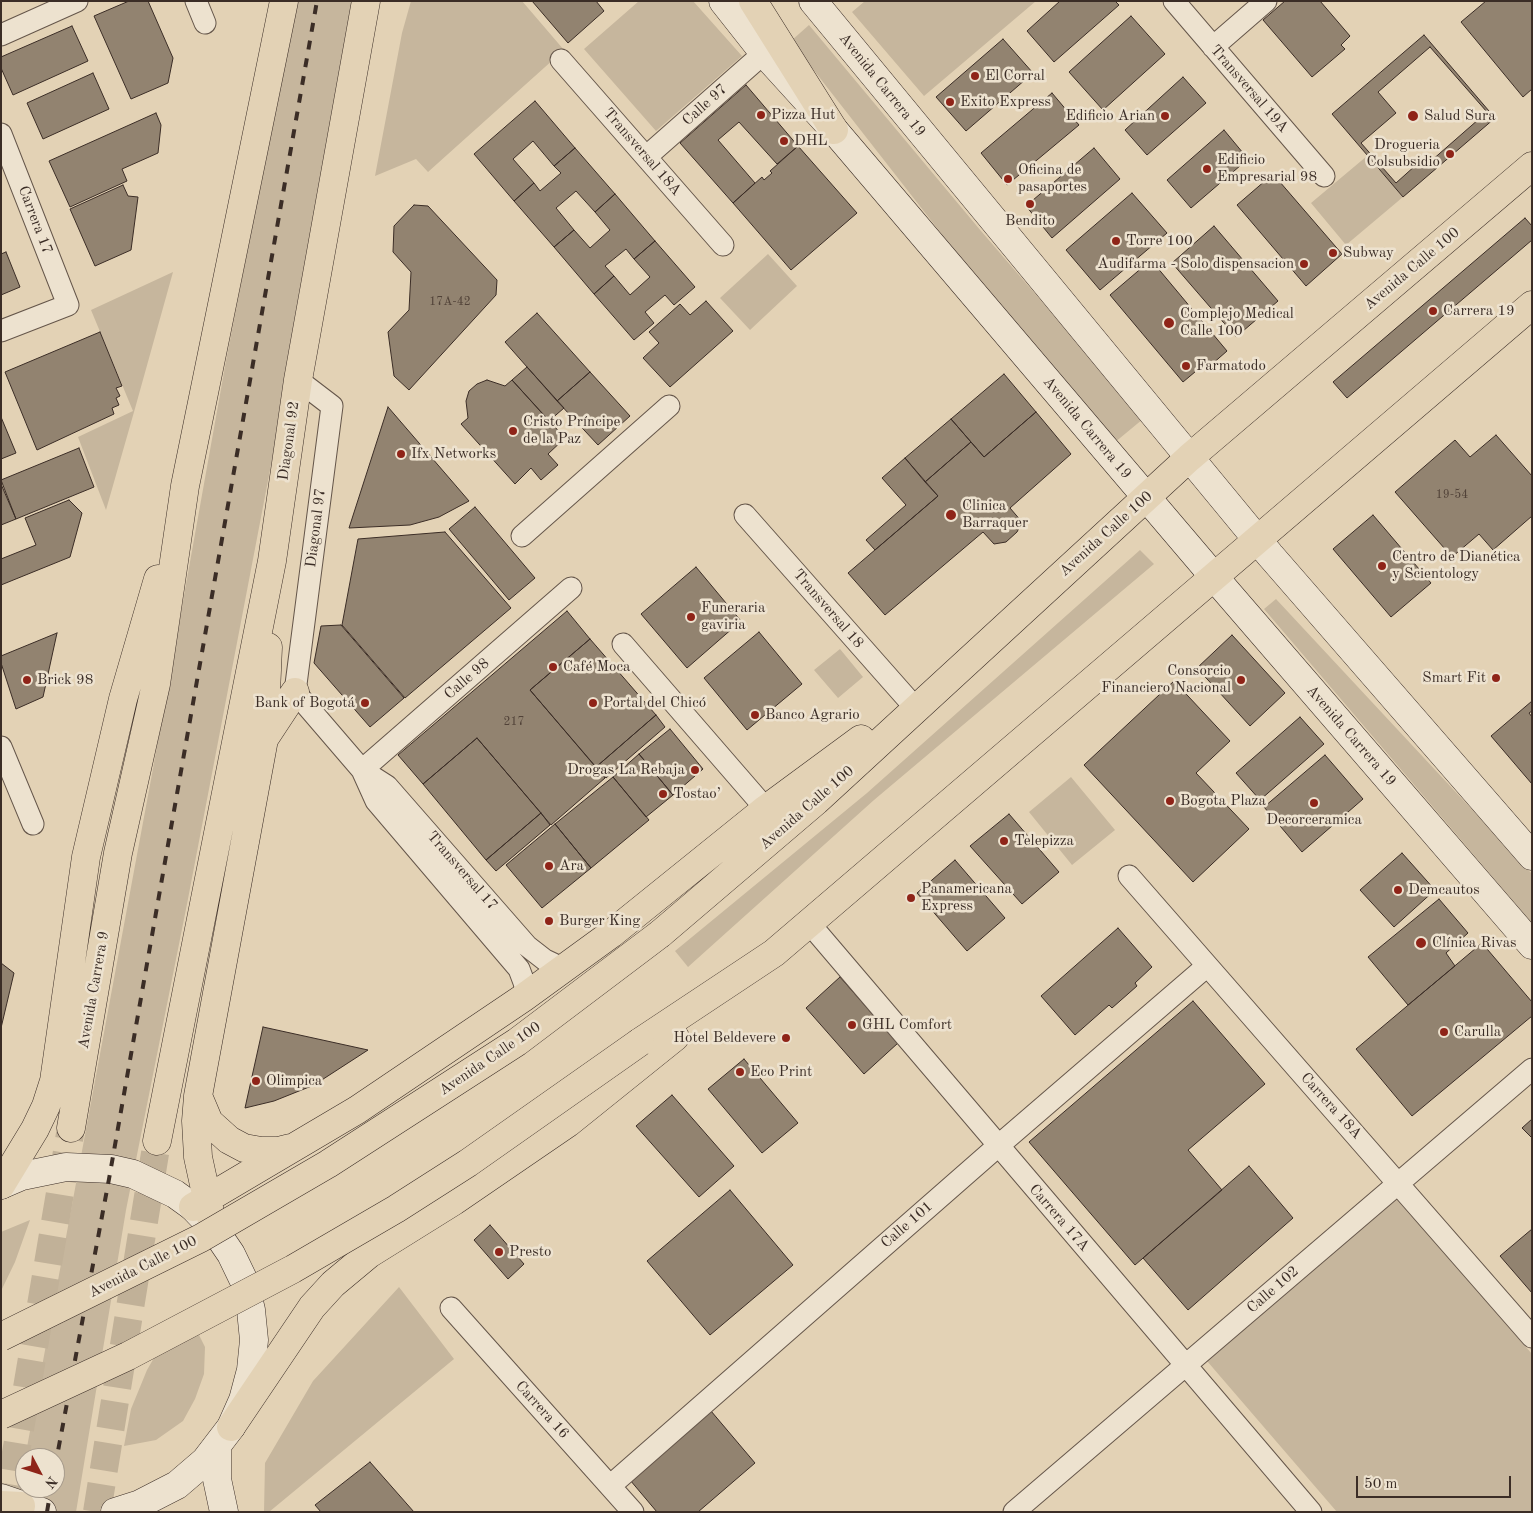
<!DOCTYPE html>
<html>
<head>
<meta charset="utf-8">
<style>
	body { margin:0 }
	#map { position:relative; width:1533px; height:1513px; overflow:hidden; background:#e3d2b5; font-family:"Old Standard TT",serif }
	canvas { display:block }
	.frame { position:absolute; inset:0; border:2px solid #3b2d26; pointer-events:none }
	.north { position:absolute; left:15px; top:1448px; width:50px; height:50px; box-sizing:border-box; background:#ede2cf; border:1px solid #a69a8b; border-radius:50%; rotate:130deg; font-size:14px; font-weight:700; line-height:20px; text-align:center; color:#3b2d26 }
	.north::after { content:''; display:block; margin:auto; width:18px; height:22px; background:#8f2418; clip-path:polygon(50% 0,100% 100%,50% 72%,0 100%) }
	.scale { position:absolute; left:1356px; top:1476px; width:155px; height:22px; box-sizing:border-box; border:2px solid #3b2d26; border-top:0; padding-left:6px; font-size:15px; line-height:18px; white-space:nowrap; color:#3b2d26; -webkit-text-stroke:4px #ede2cf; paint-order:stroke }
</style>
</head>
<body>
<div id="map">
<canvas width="1533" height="1513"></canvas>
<div class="frame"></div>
<div class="north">N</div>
<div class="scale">50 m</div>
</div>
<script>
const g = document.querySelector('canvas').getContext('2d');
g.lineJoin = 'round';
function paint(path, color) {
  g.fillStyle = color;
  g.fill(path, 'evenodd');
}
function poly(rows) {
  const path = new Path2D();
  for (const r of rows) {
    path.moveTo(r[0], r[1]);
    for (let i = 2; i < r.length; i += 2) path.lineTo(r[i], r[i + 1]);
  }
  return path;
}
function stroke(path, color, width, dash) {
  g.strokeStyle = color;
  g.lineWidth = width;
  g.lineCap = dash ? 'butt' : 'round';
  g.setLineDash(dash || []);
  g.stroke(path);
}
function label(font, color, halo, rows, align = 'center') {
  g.font = font + ' "Old Standard TT",serif';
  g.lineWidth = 5;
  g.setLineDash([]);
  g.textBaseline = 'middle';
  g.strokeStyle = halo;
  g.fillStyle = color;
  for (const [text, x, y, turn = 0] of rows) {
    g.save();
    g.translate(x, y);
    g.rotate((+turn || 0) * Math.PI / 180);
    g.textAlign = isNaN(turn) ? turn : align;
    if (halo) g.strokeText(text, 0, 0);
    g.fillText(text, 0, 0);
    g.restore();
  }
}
const green = poly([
	[296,1,353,1,284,397,187,904,126,1210,76,1512,15,1512,25,1459,25,1488,55,1488,55,1458,25,1458,152,774,226,361],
	[411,1,522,1,564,50,428,172,416,159,375,176,402,33],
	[639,1,693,1,742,56,656,131,584,49],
	[865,1,1036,1,924,96,852,12],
	[809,25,981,231,1143,419,1114,443,983,287,791,41],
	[1367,156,1403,197,1346,245,1311,203],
	[768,254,797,286,750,330,720,298],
	[173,272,134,412,106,510,78,437,133,411,91,310],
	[1140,550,1154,564,874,800,688,967,675,951,867,793],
	[1276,599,1532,874,1532,923,1264,609],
	[840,649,863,677,838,698,814,670],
	[1071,777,1115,830,1072,865,1029,812],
	[1396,1197,1532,1354,1532,1512,1337,1512,1207,1361],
	[30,1220,15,1262,1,1291,1,1232],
	[399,1287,454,1359,269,1512,264,1512,265,1463,313,1381],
	[197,1331,205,1347,204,1374,195,1399,183,1421,156,1440,124,1446,131,1409,147,1370,166,1337]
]);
const building = poly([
	[129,1,148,1,173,58,168,83,131,99,94,16,129,1],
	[532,1,596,1,604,11,568,43,532,1],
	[1060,1,1115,1,1119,5,1054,62,1027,31,1060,1],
	[1285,1,1320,1,1350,36,1341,45,1345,49,1312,77,1263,20,1285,1],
	[1486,1,1532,1,1532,89,1523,97,1461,22,1486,1],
	[1131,16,1165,54,1103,110,1069,72,1131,16],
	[72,26,88,61,13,95,1,68,1,57,72,26],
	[1424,35,1495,118,1403,197,1332,114,1424,35],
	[1003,39,1033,73,966,131,936,97,1003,39],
	[1430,47,1487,112,1431,161,1426,156,1396,183,1361,143,1396,113,1378,92,1430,47],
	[93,73,109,109,43,139,27,103,93,73],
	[1183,77,1206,103,1147,155,1125,130,1183,77],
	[746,85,798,146,777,164,739,122,718,140,755,183,733,203,680,143,746,85],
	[1052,93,1079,125,1007,185,981,153,1052,93],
	[535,101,575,148,554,166,533,141,513,159,534,183,514,201,474,154,535,101],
	[156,113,161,125,158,153,122,169,127,181,70,207,49,161,156,113],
	[1224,130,1248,159,1191,208,1167,180,1224,130],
	[798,146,857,213,791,270,733,203,762,177,764,180,772,173,770,171,798,146],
	[575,148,615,194,595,212,576,191,556,208,574,230,554,247,514,201,534,183,540,191,561,173,554,166,575,148],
	[1094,148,1120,179,1052,238,1026,206,1094,148],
	[1273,174,1342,254,1306,286,1237,205,1273,174],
	[123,185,128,196,138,197,131,250,95,266,70,209,123,185],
	[1132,193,1167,233,1100,290,1066,250,1132,193],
	[615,194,655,241,634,259,626,249,605,266,614,276,594,294,554,247,574,230,590,248,610,230,595,212,615,194],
	[414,205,428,206,497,280,496,295,409,390,394,376,388,332,409,310,411,272,393,252,394,226,414,205],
	[1525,218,1532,226,1532,240,1347,398,1333,382,1525,218],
	[1214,226,1278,301,1236,337,1172,263,1214,226],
	[655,241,695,287,674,305,665,295,645,312,654,323,634,340,594,294,614,276,630,295,650,277,634,259,655,241],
	[6,252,20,287,1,295,1,254,6,252],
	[1151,260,1227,351,1211,365,1208,361,1183,382,1110,295,1151,260],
	[706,301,733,331,670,387,643,358,659,343,649,332,680,304,690,315,706,301],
	[537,313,590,372,557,401,505,342,537,313],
	[100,332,122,386,116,388,120,396,116,398,119,405,112,408,114,414,37,450,5,372,100,332],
	[527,367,564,408,549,421,512,380,527,367],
	[590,372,630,416,598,445,557,401,590,372],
	[1004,374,1036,412,984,457,951,419,1004,374],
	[487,380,505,386,512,380,565,438,548,454,558,465,541,480,531,468,515,484,461,424,468,418,466,401,469,391,477,384,487,380],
	[388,407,469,501,439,517,410,525,349,528,388,407],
	[1036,412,1071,454,1010,508,1022,522,1017,532,1006,542,994,544,983,532,885,615,848,573,938,496,925,482,971,442,984,457,1036,412],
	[1,417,16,453,1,459,1,417],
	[951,419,971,442,925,482,905,458,951,419],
	[1496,435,1532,476,1532,516,1493,550,1479,534,1452,557,1395,492,1455,440,1470,457,1496,435],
	[79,448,94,487,16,519,1,480,79,448],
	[905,458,938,496,875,550,866,540,906,505,882,478,905,458],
	[1,484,16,519,1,525,1,484],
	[69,500,82,513,70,557,1,585,1,559,36,545,25,518,69,500],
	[475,507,535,578,509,600,449,529,475,507],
	[1373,515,1431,583,1391,617,1333,549,1373,515],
	[445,532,511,608,405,698,342,625,358,539,445,532],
	[696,567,741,621,687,668,641,614,696,567],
	[567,611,590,639,530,690,605,778,551,825,477,738,423,784,398,755,567,611],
	[341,625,404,698,370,727,314,663,321,626,341,625],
	[759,632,802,684,747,730,704,678,759,632],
	[57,633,43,697,16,709,1,663,1,656,57,633],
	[1232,635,1285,693,1250,726,1197,668,1232,635],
	[590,639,656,715,596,767,530,690,590,639],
	[1174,681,1230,741,1196,773,1249,829,1193,882,1084,765,1174,681],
	[1532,701,1532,711,1529,713,1532,717,1532,784,1491,736,1532,701],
	[656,715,665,727,606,778,596,767,656,715],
	[1300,717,1324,744,1260,800,1236,773,1300,717],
	[670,729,703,769,673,795,639,754,670,729],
	[477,738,541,813,486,860,423,784,477,738],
	[639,754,673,795,646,817,613,777,639,754],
	[1325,755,1363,799,1302,852,1264,807,1325,755],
	[613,777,649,820,591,868,555,824,613,777],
	[541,813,550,825,496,871,486,860,541,813],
	[1009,814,1059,872,1022,904,970,846,1009,814],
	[555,824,591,868,542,908,506,865,555,824],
	[1402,853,1435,890,1394,927,1360,890,1402,853],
	[955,860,1005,918,967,951,917,893,955,860],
	[1439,899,1468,933,1446,953,1455,966,1408,1005,1368,957,1439,899],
	[1118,928,1152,967,1135,983,1137,986,1112,1008,1109,1005,1075,1035,1041,996,1118,928],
	[1482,943,1532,1002,1532,1016,1412,1116,1356,1049,1482,943],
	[1,963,14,973,1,1028,1,963],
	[840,977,898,1043,864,1074,806,1008,840,977],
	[1193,1001,1265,1084,1188,1150,1222,1190,1135,1265,1029,1142,1193,1001],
	[263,1027,368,1050,314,1085,274,1101,245,1108,263,1027],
	[744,1059,798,1123,762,1153,708,1089,744,1059],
	[672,1095,734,1166,699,1197,636,1126,672,1095],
	[1532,1119,1532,1138,1522,1128,1532,1119],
	[1249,1166,1293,1218,1188,1310,1143,1258,1249,1166],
	[730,1190,793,1265,710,1335,647,1261,730,1190],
	[490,1225,524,1264,508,1279,474,1240,490,1225],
	[1532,1229,1532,1293,1500,1256,1532,1229],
	[711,1411,755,1463,698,1512,657,1512,630,1480,711,1411],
	[370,1462,414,1512,321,1512,315,1505,370,1462]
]);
const primaryTunnel = poly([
	[6,1512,71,1128],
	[97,1512,157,1141]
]);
const street = poly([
	[196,1,205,23],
	[1174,1,1324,176],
	[1,35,77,1],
	[1213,47,1266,1],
	[561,60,723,245],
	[1,134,68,305,1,331],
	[646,157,764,53],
	[298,380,332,406,295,692,362,770,387,786,527,946,545,960,564,969],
	[745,515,911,703],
	[522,536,669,406],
	[623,644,766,809],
	[1,747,33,824],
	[362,770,376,801,519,969,525,985,523,998],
	[362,770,571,588],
	[1129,876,1532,1337],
	[809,923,1311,1512],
	[451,1308,633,1512],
	[610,1486,998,1146,1207,966],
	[1014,1512,1532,1069]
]);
const secondary = poly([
	[723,1,764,53,834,130,1227,592,1532,945],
	[813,1,1270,555,1532,856],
	[1,1185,22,1176,66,1167,111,1169,133,1174,175,1194,193,1207,214,1229,231,1254,244,1281,251,1310,254,1340,251,1370,243,1400,231,1427,205,1461,177,1485,140,1504,115,1512],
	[217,1447,217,1479,224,1512],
	[1,1498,42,1512]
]);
const primary = poly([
	[753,1,834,130],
	[264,739,295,692],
	[660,934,816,801,1189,458,1532,166],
	[640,1042,774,953,1532,305],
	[198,1096,209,1122,229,1140,244,1148,261,1151,278,1151,290,1148],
	[71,1128,118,853,156,684,185,486,284,1],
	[157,1141,272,561,298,380,366,1],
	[1,1185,35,1129,46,1106,54,1081,86,857,123,699,158,579],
	[193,1207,357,1110,523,998,611,934,766,809,861,739],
	[211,1217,198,1157,196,1121,198,1096,264,739,268,647],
	[231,1427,312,1307,333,1284,369,1254,454,1201,568,1123,675,1037],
	[1,1505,21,1506]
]);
const rail = poly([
	[55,1467,109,1179,317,1],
	[47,1512,51,1488]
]);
const primaryBridge = poly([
	[1,1337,201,1238,328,1164,517,1042,660,934],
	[1,1415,128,1356,293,1269,396,1209,468,1163,640,1042]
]);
const markers = [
	[975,76,5,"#8f2418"],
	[950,102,5,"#8f2418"],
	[761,115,5,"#8f2418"],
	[1165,116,5,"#8f2418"],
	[1413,116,6,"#8f2418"],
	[784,141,5,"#8f2418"],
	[1450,154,5,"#8f2418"],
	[1207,169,5,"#8f2418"],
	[1008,179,5,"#8f2418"],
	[1030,204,5,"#8f2418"],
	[1116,241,5,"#8f2418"],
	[1333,253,5,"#8f2418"],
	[1304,264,5,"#8f2418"],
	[1433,311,5,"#8f2418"],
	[1169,323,6,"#8f2418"],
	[1186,366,5,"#8f2418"],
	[513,431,5,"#8f2418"],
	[401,454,5,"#8f2418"],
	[951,515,6,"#8f2418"],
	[1382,566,5,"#8f2418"],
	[691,617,5,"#8f2418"],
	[553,667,5,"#8f2418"],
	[1496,678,5,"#8f2418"],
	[27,680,5,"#8f2418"],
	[1241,680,5,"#8f2418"],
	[365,703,5,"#8f2418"],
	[593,703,5,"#8f2418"],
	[755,715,5,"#8f2418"],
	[695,770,5,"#8f2418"],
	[663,794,5,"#8f2418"],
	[1170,801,5,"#8f2418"],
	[1314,803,5,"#8f2418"],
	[1004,841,5,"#8f2418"],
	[549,866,5,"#8f2418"],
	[1398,890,5,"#8f2418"],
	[911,898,5,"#8f2418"],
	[549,921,5,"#8f2418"],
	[1421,943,6,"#8f2418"],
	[852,1025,5,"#8f2418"],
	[1444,1032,5,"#8f2418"],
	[786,1038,5,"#8f2418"],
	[740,1072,5,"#8f2418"],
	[256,1081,5,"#8f2418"],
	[499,1252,5,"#8f2418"]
];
const numberNames = [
	["17A-42",450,302],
	["19-54",1452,495],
	["217",514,722]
];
const poiNames = [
	["El Corral",985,76],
	["Exito Express",960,102],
	["Pizza Hut",771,115],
	["Edificio Arian",1155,116,"right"],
	["Salud Sura",1424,116],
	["DHL",794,141],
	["Drogueria",1440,145,"right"],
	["Colsubsidio",1440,162,"right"],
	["Edificio",1217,160],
	["Empresarial 98",1217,177],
	["Oficina de",1018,170],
	["pasaportes",1018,187],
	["Bendito",1030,221,"center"],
	["Torre 100",1126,241],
	["Subway",1343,253],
	["Audifarma - Solo dispensacion",1294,264,"right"],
	["Carrera 19",1443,311],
	["Complejo Medical",1180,314],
	["Calle 100",1180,331],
	["Farmatodo",1196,366],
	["Cristo Príncipe",523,422],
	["de la Paz",523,439],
	["Ifx Networks",411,454],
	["Clinica",962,506],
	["Barraquer",962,523],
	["Centro de Dianética",1392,557],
	["y Scientology",1392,574],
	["Funeraria",701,608],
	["gaviria",701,625],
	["Café Moca",563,667],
	["Consorcio",1231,671,"right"],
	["Financiero Nacional",1231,688,"right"],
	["Smart Fit",1486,678,"right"],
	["Brick 98",37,680],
	["Bank of Bogotá",355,703,"right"],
	["Portal del Chicó",603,703],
	["Banco Agrario",765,715],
	["Drogas La Rebaja",685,770,"right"],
	["Tostao’",673,794],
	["Bogota Plaza",1180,801],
	["Decorceramica",1314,820,"center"],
	["Telepizza",1014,841],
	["Ara",559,866],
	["Panamericana",921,889],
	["Express",921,906],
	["Demcautos",1408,890],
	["Burger King",559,921],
	["Clínica Rivas",1432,943],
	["GHL Comfort",862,1025],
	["Carulla",1454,1032],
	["Hotel Beldevere",776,1038,"right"],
	["Eco Print",750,1072],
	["Olimpica",266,1081],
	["Presto",509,1252]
];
const streetNames = [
	["Avenida Carrera 19",882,85,51],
	["Transversal 19A",1249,89,49],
	["Calle 97",705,105,-42],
	["Transversal 18A",642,152,49],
	["Carrera 17",35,220,69],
	["Avenida Calle 100",1412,269,-40],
	["Avenida Carrera 19",1087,428,50],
	["Diagonal 92",289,441,-82],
	["Diagonal 97",316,528,-83],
	["Avenida Calle 100",1106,534,-42],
	["Transversal 18",828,609,49],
	["Calle 98",467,679,-41],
	["Avenida Carrera 19",1351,736,49],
	["Avenida Calle 100",807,808,-41],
	["Transversal 17",462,871,49],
	["Avenida Carrera 9",94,990,-80],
	["Avenida Calle 100",490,1059,-34],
	["Carrera 18A",1331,1106,48],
	["Carrera 17A",1059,1218,49],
	["Calle 101",907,1225,-41],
	["Avenida Calle 100",143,1267,-27],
	["Calle 102",1273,1290,-41],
	["Carrera 16",542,1410,48]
];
paint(green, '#c6b69d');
paint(building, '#928370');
stroke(building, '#3b2d26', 1);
stroke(primaryTunnel, '#c1b198', 28, [28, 14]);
stroke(street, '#65564a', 23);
stroke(secondary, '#3b2d26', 29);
stroke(primary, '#3b2d26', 29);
stroke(street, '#ede2cf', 21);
stroke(secondary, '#ede2cf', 28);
stroke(primary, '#e3d2b5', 28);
stroke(rail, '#3b2d26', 4, [9, 9]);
stroke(primaryBridge, '#3b2d26', 29, []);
stroke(primaryBridge, '#e3d2b5', 28);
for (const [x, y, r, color] of markers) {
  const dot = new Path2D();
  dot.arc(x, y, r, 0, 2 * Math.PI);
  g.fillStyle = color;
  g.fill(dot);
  stroke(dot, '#ede2cf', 2);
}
label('12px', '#514238', null, numberNames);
label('15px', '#3b2d26', '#ede2cf', poiNames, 'left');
label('15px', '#3b2d26', '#ede2cf', streetNames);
</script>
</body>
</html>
